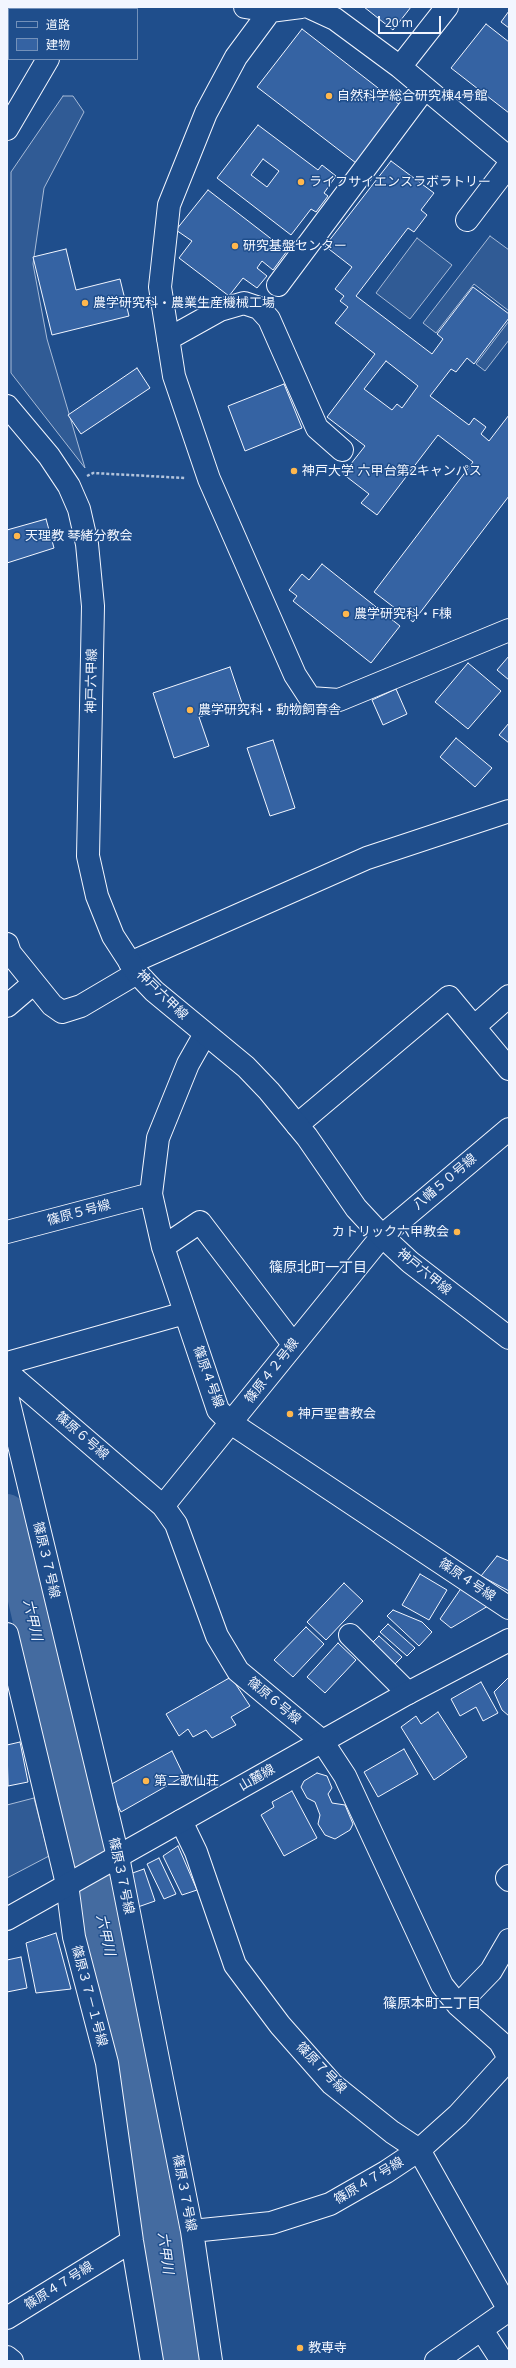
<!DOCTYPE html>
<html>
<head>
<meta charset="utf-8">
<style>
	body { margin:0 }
	#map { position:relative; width:516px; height:2368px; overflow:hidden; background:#1f4e8c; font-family:"Noto Sans","Noto Sans JP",sans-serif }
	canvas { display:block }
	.frame { position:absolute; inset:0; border:8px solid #f2f6ff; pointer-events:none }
	.legend { position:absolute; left:8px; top:8px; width:130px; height:52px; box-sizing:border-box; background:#1f4e8c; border:1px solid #7391ba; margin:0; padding:5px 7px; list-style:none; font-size:12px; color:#f2f6ff }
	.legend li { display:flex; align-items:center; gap:8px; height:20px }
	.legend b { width:20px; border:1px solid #7391ba }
	.scale { position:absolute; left:378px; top:16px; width:63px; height:18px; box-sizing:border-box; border:2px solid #f2f6ff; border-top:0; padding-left:5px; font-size:12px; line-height:14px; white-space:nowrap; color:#f2f6ff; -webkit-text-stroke:3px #1f4e8c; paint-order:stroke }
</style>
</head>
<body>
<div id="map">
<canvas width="516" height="2368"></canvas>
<div class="frame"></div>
<ul class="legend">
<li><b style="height:5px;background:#1f4e8c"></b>道路</li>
<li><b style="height:11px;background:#3563a3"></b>建物</li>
</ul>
<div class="scale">20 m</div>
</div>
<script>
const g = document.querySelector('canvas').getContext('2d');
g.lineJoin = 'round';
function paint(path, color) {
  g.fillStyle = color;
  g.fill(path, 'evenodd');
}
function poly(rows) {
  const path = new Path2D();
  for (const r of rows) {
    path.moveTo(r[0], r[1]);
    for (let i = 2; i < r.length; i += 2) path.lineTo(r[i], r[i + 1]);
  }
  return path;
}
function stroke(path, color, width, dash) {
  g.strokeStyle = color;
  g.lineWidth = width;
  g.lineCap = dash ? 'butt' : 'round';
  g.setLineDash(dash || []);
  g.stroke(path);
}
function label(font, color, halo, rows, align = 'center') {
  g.font = font + ' "Noto Sans","Noto Sans JP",sans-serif';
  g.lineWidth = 3;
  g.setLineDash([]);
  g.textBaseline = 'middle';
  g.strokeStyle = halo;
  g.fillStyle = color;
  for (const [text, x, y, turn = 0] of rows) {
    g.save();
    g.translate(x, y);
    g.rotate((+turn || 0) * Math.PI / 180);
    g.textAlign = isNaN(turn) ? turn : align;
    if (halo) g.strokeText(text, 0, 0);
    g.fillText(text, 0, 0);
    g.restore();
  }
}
const built = poly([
	[63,96,73,96,84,112,44,188,33,264,47,339,85,468,11,373,11,172,63,96],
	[490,236,509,250,509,311,474,284,436,333,423,323,490,236],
	[417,238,452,265,410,319,376,293,417,238],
	[509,321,509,340,485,371,476,364,509,321],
	[34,1798,49,1856,7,1878,7,1805,34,1798]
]);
const river = poly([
	[7,1513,141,2093,181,2361]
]);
const building = poly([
	[364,7,411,7,393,30,364,7],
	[509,11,509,28,501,22,509,11],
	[486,24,509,42,509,113,451,68,486,24],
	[302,29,400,105,356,163,257,87,302,29],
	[258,125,318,170,322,165,336,176,324,193,328,196,316,212,311,209,291,235,217,178,258,125],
	[263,159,279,171,267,187,251,175,263,159],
	[391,161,434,193,421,210,427,215,414,232,408,228,356,296,432,354,443,339,437,334,473,287,509,314,509,318,474,364,467,358,456,372,451,369,430,396,469,425,474,418,486,427,481,434,489,441,509,415,509,496,413,622,374,592,473,462,438,435,377,515,361,503,369,494,343,474,365,446,327,417,375,354,335,323,348,307,340,301,344,296,335,289,352,267,325,246,391,161],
	[386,361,418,386,402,408,397,404,392,410,364,389,386,361],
	[208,190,287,251,273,270,262,261,257,268,267,276,257,288,243,278,229,296,179,258,192,241,176,230,208,190],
	[66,249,76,290,120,279,129,316,52,335,33,257,66,249],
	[137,368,150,388,81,434,68,415,137,368],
	[284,384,302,428,245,451,228,406,284,384],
	[46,519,54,548,7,563,7,530,46,519],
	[322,564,400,626,371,663,293,601,297,596,289,590,302,574,309,580,322,564],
	[509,656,509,680,497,670,509,656],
	[468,663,501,691,468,729,435,702,468,663],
	[230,667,242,703,199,717,209,746,174,758,153,693,230,667],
	[396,689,407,714,383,725,372,700,396,689],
	[509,723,509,743,499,735,509,723],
	[456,738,492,768,475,787,440,757,456,738],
	[273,740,295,808,270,816,247,748,273,740],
	[497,1556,509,1561,509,1591,481,1576,497,1556],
	[420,1574,447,1590,429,1620,402,1605,420,1574],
	[344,1583,363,1601,326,1640,307,1622,344,1583],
	[462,1587,488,1606,451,1628,440,1619,462,1587],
	[393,1610,422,1622,432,1632,419,1646,387,1616,393,1610],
	[388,1624,415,1648,407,1656,380,1632,388,1624],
	[306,1627,324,1644,293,1677,274,1660,306,1627],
	[379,1636,402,1657,392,1667,369,1646,379,1636],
	[338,1643,356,1660,325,1693,307,1677,338,1643],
	[231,1677,250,1706,231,1717,236,1725,212,1738,206,1730,193,1737,188,1729,179,1736,166,1714,231,1677],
	[509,1677,509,1716,502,1710,494,1692,509,1677],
	[481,1682,498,1713,483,1721,476,1707,460,1716,451,1699,481,1682],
	[438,1712,467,1757,434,1780,401,1727,416,1716,421,1724,438,1712],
	[20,1742,28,1782,8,1786,7,1745,20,1742],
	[404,1749,418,1774,378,1797,364,1772,404,1749],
	[172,1751,184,1776,121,1812,108,1786,172,1751],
	[317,1773,327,1776,332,1788,328,1794,332,1803,345,1805,353,1824,350,1830,335,1839,325,1835,318,1824,320,1815,315,1802,307,1798,301,1787,304,1781,317,1773],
	[292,1791,317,1838,284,1856,261,1815,274,1807,272,1802,292,1791],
	[178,1846,197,1890,182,1895,163,1856,178,1846],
	[159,1858,176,1894,164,1899,147,1864,159,1858],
	[144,1869,155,1901,135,1908,124,1876,144,1869],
	[56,1933,71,1989,36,1993,26,1943,56,1933],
	[21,1957,27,1988,7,1992,7,1960,21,1957]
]);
const path = poly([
	[87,476,93,473,185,478]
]);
const minor = poly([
	[245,7,270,11,301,7],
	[273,7,236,57,206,113,169,205,160,287,174,376,209,479,295,675,310,698,339,700,509,630],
	[309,7,335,19,400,67,509,158],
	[84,9,86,7],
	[400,67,447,7],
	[7,129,48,59],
	[467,220,509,165],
	[278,285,425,88],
	[168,339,220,310,244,303,259,308,269,319,317,428,342,450],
	[7,944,10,953,52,1005,62,1012,81,1006,137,973],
	[130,963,367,858,509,811],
	[7,1006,34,983],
	[474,1027,509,996],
	[205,1034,188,1064,158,1138,151,1194,163,1247,218,1410,231,1423,509,1608],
	[297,1125,449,997,509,1069],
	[7,1232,151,1194],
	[163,1247,200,1222,293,1344],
	[7,1363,185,1313],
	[7,1372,163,1506,176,1524,217,1636,238,1671,322,1741,345,1776,442,1985,458,2005,500,2042,509,2058],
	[7,1395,118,1857,192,2231,211,2361],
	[163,1506,382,1236,509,1129],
	[7,1634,67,1884,74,1937,107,2063,132,2241,152,2361],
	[350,1635,408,1693],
	[181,1821,196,1852,235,1965,280,2025,332,2084,392,2132,419,2150,509,2310,436,2361],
	[509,1876,507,1878,509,1880],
	[458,2005,491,1971,509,1940],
	[192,2231,271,2223,330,2204,386,2172,419,2150,458,2115,509,2059],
	[7,2318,132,2241],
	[482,2330,502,2361],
	[7,2357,12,2361]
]);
const major = poly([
	[7,406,49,456,69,486,79,509,87,544,93,606,88,856,97,896,113,936,137,973,154,991,246,1067,269,1091,307,1137,356,1208,382,1236,410,1262,509,1338],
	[7,1919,408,1693,509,1640]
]);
const markers = [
	[329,96,4,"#ffb74d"],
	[301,182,4,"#ffb74d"],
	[235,246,4,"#ffb74d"],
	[85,303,4,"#ffb74d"],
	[294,471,4,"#ffb74d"],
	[17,536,4,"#ffb74d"],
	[346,614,4,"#ffb74d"],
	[190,710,4,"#ffb74d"],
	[457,1232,4,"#ffb74d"],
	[290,1414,4,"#ffb74d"],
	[146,1781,4,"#ffb74d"],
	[300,2348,4,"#ffb74d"]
];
const poiNames = [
	["自然科学総合研究棟4号館",337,96],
	["ライフサイエンスラボラトリー",309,182],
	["研究基盤センター",243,246],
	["農学研究科・農業生産機械工場",93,303],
	["神戸大学 六甲台第2キャンパス",302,471],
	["天理教 琴緒分教会",25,536],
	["農学研究科・F棟",354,614],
	["農学研究科・動物飼育舎",198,710],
	["カトリック六甲教会",449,1232,"right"],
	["神戸聖書教会",298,1414],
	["第二歌仙荘",154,1781],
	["教専寺",308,2348]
];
const streetNames = [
	["神戸六甲線",92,681,-89],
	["神戸六甲線",162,995,44],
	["八幡５０号線",445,1182,-40],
	["篠原５号線",79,1213,-15],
	["神戸六甲線",424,1272,39],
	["篠原４２号線",272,1371,-52],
	["篠原４号線",208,1377,70],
	["篠原６号線",82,1436,41],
	["篠原３７号線",46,1560,77],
	["篠原４号線",467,1580,34],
	["篠原６号線",274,1701,40],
	["山麓線",257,1778,-30],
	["篠原３７号線",121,1876,78],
	["篠原３７－１号線",89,1996,75],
	["篠原７号線",321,2068,46],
	["篠原４７号線",369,2181,-31],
	["篠原３７号線",184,2193,79],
	["篠原４７号線",59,2286,-32]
];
const neighbourhoodNames = [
	["篠原北町一丁目",318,1268],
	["篠原本町二丁目",432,2004]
];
const waterNames = [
	["六甲川",32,1620,77],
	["六甲川",105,1935,77],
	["六甲川",165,2253,82]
];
paint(built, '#305b95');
stroke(built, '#a8bbd7', 1);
stroke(river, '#446ba0', 38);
paint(building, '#3563a3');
stroke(building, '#f2f6ff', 1);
stroke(minor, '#f2f6ff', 24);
stroke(major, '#f2f6ff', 24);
stroke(path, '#b3c4dc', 2.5, [3, 2]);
stroke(minor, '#1f4e8c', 22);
stroke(major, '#1f4e8c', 22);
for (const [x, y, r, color] of markers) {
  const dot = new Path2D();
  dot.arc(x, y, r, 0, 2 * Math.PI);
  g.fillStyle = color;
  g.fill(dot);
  stroke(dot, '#1f4e8c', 1.5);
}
label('13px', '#f2f6ff', '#1f4e8c', poiNames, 'left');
label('13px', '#f2f6ff', '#1f4e8c', streetNames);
label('14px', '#f2f6ff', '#1f4e8c', neighbourhoodNames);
label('italic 14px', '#f2f6ff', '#1f4e8c', waterNames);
</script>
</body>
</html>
